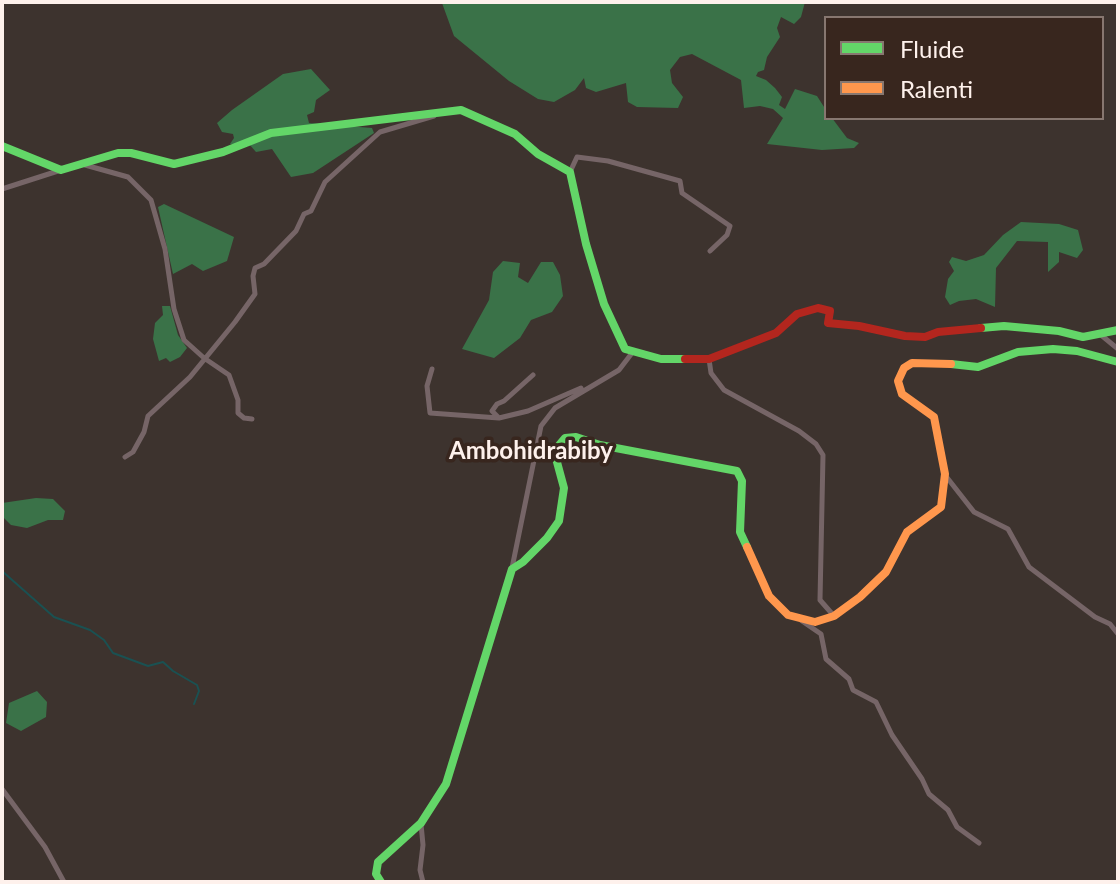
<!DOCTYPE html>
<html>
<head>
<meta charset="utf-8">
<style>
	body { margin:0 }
	#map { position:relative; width:1120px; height:884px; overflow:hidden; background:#3d332e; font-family:Lato,sans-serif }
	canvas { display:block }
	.frame { position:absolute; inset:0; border:4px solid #fef1ec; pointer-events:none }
	.legend { position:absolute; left:824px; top:16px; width:280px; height:104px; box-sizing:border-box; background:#38261e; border:2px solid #877770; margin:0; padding:10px 14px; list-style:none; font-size:24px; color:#fef1ec }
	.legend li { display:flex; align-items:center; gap:16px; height:40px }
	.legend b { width:40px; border:2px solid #877770 }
</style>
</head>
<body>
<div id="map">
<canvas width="1120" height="884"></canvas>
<div class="frame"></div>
<ul class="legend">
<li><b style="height:10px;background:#63d668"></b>Fluide</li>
<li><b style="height:10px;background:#ff974d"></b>Ralenti</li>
</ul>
</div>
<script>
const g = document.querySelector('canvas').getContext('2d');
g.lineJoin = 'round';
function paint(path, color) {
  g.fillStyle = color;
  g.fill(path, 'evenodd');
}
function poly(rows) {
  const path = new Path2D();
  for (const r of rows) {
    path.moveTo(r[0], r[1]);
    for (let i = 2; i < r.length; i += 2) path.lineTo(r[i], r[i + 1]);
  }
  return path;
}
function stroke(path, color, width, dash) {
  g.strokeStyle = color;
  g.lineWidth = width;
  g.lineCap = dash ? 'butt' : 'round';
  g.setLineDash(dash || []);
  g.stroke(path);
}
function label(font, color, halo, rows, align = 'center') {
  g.font = font + ' Lato,sans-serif';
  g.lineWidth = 7;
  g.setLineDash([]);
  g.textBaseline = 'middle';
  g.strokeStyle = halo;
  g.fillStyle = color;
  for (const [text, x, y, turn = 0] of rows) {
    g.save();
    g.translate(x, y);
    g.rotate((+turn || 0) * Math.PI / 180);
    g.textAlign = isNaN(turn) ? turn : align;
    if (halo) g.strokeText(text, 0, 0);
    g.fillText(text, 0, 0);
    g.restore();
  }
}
const forest = poly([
	[805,2,801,17,794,24,781,17,777,28,780,37,767,57,764,70,758,72,756,76,766,80,775,88,782,97,779,105,785,109,795,89,817,96,826,110,826,118,832,118,847,138,859,143,854,148,822,150,767,144,783,118,773,109,760,106,744,108,741,80,692,54,680,57,670,70,672,83,683,97,678,108,637,107,628,102,626,83,596,92,586,88,584,78,575,90,554,102,538,99,509,81,454,36,442,3],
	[311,69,330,90,316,100,314,112,307,115,309,123,372,128,374,133,313,173,291,177,272,149,256,152,249,144,230,144,234,138,233,134,222,132,217,123,232,110,283,74],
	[164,204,234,237,227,261,203,271,192,264,173,274,158,207],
	[1021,222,1059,224,1078,230,1083,250,1077,258,1059,252,1059,262,1048,272,1048,242,1017,241,996,268,995,307,976,299,959,301,950,305,945,297,948,279,954,271,949,262,952,257,966,261,984,255,1003,235],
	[503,261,520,263,518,277,528,283,541,262,553,262,560,275,563,296,552,312,531,320,520,338,494,358,462,349,489,300,493,272],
	[162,306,170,306,178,335,187,348,180,357,170,362,166,358,159,361,153,339,155,323,163,315],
	[36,498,53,499,65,511,63,520,48,520,27,528,11,525,2,516,2,503],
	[37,691,47,702,46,717,21,731,6,723,9,703]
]);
const stream = poly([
	[2,571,54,617,90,630,104,640,113,653,148,666,163,662,173,671,197,685,199,691,194,704]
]);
const street = poly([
	[85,165,128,177,151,200,165,249,174,309,184,340,204,358,229,375,238,400,238,413,244,418,252,419],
	[570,172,577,157,608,161,680,181,682,193,730,226,727,235,710,251],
	[2,189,58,171],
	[1101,335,1118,349],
	[709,359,711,373,724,390,799,431,816,444,823,455,820,600,834,616],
	[432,369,427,386,430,413,499,418],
	[533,375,504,401,497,404,492,411,499,418,528,411,581,388],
	[125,457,133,452,144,432,148,416,190,377,235,322,255,294,253,276,255,268,264,264,296,231,304,214,311,211,325,182,380,132,434,116],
	[945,475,974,512,1008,529,1029,567,1095,617,1110,624,1118,634],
	[512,568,541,426,555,408,619,370,632,353],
	[802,621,821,634,826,659,849,679,853,690,876,702,892,735,922,779,929,794,948,810,957,827,979,843],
	[2,789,45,847,64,882],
	[421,824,423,845,420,870,423,882]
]);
const fast = poly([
	[2,146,61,170,118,153,131,153,174,164,223,152,271,133,461,110,515,134,538,154,570,172,586,244,604,304,625,349,661,359,685,359],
	[981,328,1004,326,1059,331,1083,337,1118,330],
	[951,364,978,367,1018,352,1053,349,1077,351,1118,362],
	[381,882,376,874,378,862,421,823,446,784,512,569,523,562,547,538,559,521,564,488,554,451,565,438,576,437,600,445,737,471,742,481,740,532,747,547]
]);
const slow = poly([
	[747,547,769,596,788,615,815,622,834,616,860,597,886,572,907,532,941,507,945,474,934,417,902,394,898,381,904,368,912,363,951,364]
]);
const jam = poly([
	[685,359,709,359,776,333,797,314,818,308,830,311,828,323,859,326,905,336,925,337,938,332,981,328]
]);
const quarterNames = [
	["Ambohidrabiby",531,451]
];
paint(forest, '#3a7248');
stroke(stream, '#1a5152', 2);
stroke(street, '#766567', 5);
stroke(fast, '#63d668', 8);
stroke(slow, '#ff974d', 8);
stroke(jam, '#b3261e', 8);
label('bold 24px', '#fef1ec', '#38261e', quarterNames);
</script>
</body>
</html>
